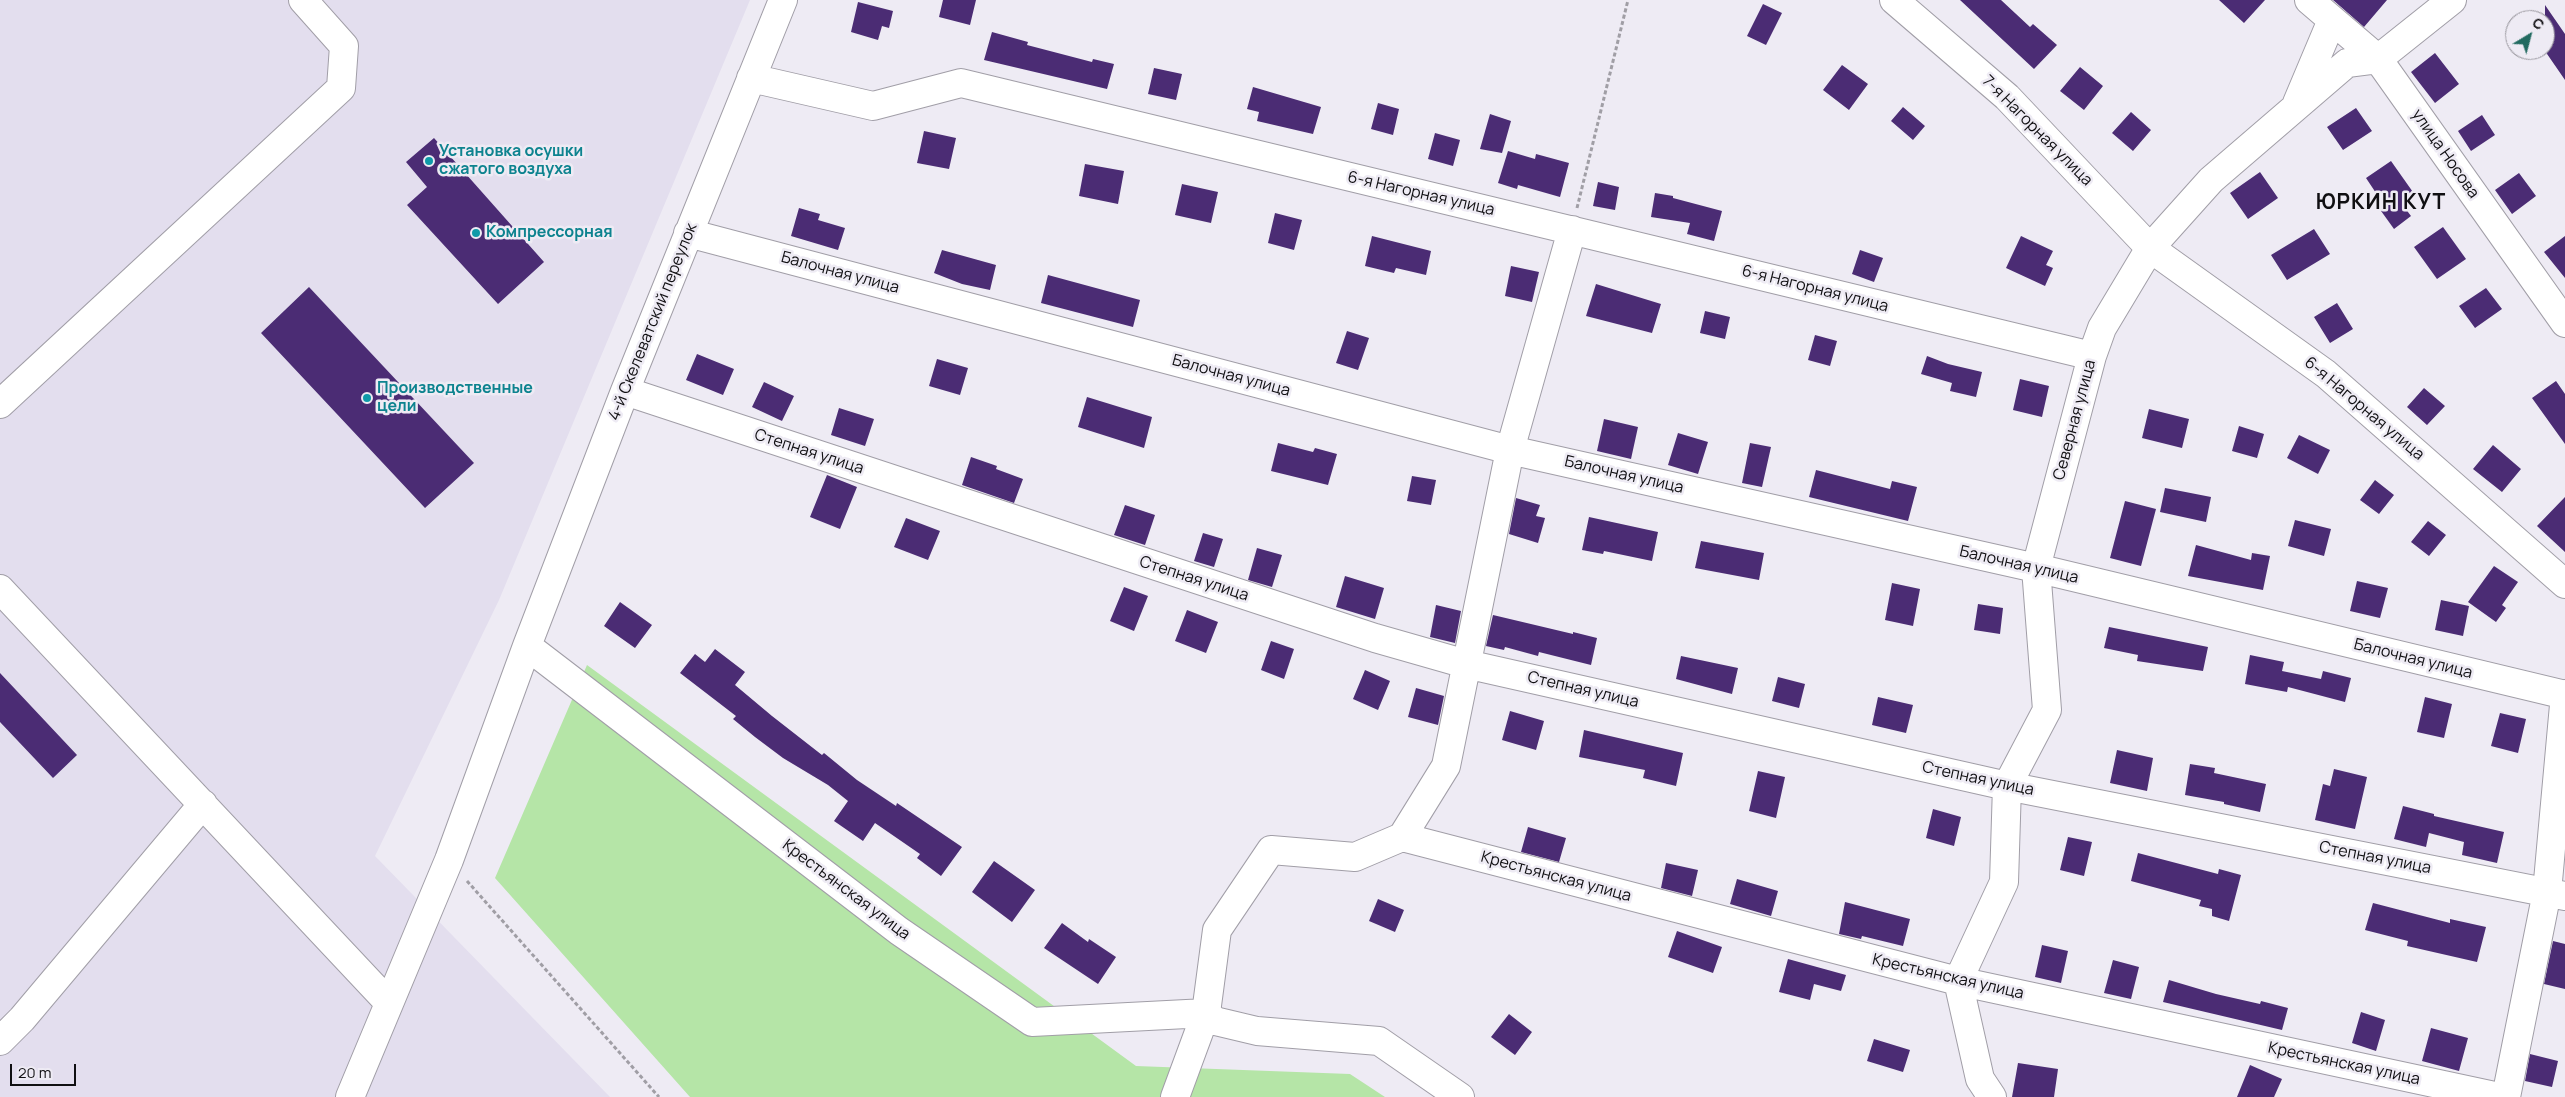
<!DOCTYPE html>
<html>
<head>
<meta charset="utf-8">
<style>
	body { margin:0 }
	#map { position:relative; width:2565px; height:1097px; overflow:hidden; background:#eeebf4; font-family:Manrope,sans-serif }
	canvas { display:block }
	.north { position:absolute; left:2505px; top:10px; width:50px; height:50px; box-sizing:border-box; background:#eeebf4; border:1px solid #95939a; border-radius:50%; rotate:37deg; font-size:14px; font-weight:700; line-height:20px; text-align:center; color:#100f12 }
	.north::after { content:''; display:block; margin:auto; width:18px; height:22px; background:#226a60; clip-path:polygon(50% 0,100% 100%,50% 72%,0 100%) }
	.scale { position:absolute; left:10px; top:1064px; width:66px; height:22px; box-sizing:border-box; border:2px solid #100f12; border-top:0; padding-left:6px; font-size:15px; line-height:18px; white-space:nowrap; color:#100f12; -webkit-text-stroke:4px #eeebf4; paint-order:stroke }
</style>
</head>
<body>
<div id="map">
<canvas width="2565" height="1097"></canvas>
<div class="north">С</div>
<div class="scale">20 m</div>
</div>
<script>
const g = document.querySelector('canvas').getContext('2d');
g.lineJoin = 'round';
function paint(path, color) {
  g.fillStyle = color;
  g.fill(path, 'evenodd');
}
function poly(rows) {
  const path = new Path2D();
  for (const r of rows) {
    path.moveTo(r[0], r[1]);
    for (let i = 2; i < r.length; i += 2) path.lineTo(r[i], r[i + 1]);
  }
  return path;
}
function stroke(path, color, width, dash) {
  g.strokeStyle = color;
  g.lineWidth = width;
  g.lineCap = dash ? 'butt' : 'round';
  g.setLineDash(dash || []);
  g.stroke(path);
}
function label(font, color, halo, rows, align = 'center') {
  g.font = font + ' Manrope,sans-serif';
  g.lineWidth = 5;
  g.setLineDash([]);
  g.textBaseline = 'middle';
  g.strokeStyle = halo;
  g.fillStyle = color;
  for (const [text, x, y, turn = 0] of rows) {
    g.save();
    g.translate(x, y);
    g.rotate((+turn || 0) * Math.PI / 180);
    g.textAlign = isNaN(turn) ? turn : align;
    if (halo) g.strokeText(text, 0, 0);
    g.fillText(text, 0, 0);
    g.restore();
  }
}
const built = poly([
	[0,0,750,0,499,600,375,856,610,1097,0,1097]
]);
const green = poly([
	[587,665,1136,1066,1350,1074,1385,1097,690,1097,495,878]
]);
const building = poly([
	[943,0,976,0,970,25,939,17],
	[1960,0,2001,0,2030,27,2033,24,2057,45,2034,69],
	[2219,0,2265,0,2244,23],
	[2333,0,2387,0,2364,27],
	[858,2,893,11,889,28,882,26,878,40,851,32],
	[1763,4,1782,13,1766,45,1747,36],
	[2545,5,2565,34,2565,80,2545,51],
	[992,32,1028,42,1027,45,1092,62,1093,59,1114,64,1107,89,984,60],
	[2435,53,2459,84,2435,103,2411,72],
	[1842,65,1868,84,1849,110,1823,90],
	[2080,67,2103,86,2084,110,2060,91],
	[1154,68,1182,74,1176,100,1148,94],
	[1253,87,1321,107,1313,134,1257,121,1259,112,1247,109],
	[1378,103,1399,109,1393,135,1371,129],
	[1903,107,1925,126,1913,140,1891,121],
	[2356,108,2372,131,2343,150,2327,127],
	[2131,112,2151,130,2133,151,2112,133],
	[1490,114,1511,121,1502,153,1480,149],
	[2482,115,2495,135,2471,151,2458,131],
	[924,131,956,138,949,169,917,163],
	[1435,133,1460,140,1453,166,1428,159],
	[434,138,544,262,498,304,407,205,427,187,406,162],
	[1508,151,1535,159,1536,154,1569,163,1560,197,1518,185,1517,189,1498,183],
	[2391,161,2415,195,2402,204,2411,216,2394,229,2371,197,2376,193,2366,178],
	[1085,164,1124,171,1118,204,1079,196],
	[2260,172,2278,198,2248,219,2230,193],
	[2519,173,2536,196,2512,214,2495,190],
	[1598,182,1619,187,1615,210,1593,206],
	[1182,184,1218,192,1211,223,1175,215],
	[1655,193,1673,196,1673,198,1722,211,1714,241,1687,234,1690,223,1651,217],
	[799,208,820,214,818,220,845,228,838,250,791,236],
	[1275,213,1302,220,1294,250,1268,243],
	[2443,227,2466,259,2437,279,2414,247],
	[2314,229,2330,254,2287,280,2271,255],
	[1372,236,1431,251,1426,275,1396,268,1394,273,1365,266],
	[2021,236,2053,251,2046,265,2053,268,2045,286,2006,268],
	[2565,236,2565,278,2544,252],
	[942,250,996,265,990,290,962,284,934,273],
	[1860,250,1883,258,1874,282,1852,274],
	[1511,266,1539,272,1532,302,1505,296],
	[1048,275,1140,300,1133,327,1041,303],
	[1596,284,1661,304,1652,333,1586,316],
	[309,287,474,463,425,508,261,333],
	[2486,288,2502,309,2475,328,2459,306],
	[2337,303,2353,329,2330,343,2314,317],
	[1705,311,1730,317,1725,339,1700,333],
	[1347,331,1369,338,1358,370,1336,363],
	[1815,335,1837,341,1830,366,1808,360],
	[697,354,734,369,723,395,686,380],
	[1927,356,1948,364,1982,372,1976,397,1950,391,1952,383,1921,374],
	[937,359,968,368,960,395,929,386],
	[2020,379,2049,386,2042,417,2013,410],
	[2556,381,2565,394,2565,444,2532,398],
	[764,382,794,396,782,421,752,407],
	[2424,388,2445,406,2427,425,2407,407],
	[1087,397,1152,417,1144,448,1078,427],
	[839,408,874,419,865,446,831,435],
	[2149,409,2189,419,2182,448,2142,438],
	[1604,419,1638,427,1631,459,1597,451],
	[2239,426,2264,434,2257,458,2232,451],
	[1678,433,1708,442,1698,474,1668,465],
	[2299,435,2330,450,2318,474,2287,458],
	[1278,443,1313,452,1315,448,1337,454,1328,485,1271,471],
	[1750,443,1771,447,1762,487,1742,483],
	[2493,445,2521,469,2502,492,2473,469],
	[971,457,997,466,996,469,1023,479,1014,503,962,485],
	[1816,470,1890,489,1892,481,1917,487,1908,521,1809,497],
	[827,475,857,487,840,529,810,517],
	[1412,476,1436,480,1431,505,1407,501],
	[2375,480,2394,495,2379,514,2360,500],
	[2165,488,2211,497,2206,522,2160,512],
	[2565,497,2565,552,2537,526],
	[1516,498,1540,505,1536,516,1545,518,1538,543,1509,534],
	[2125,501,2156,509,2141,566,2110,558],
	[1125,505,1155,515,1145,545,1114,535],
	[1589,517,1658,532,1652,561,1604,551,1603,554,1582,550],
	[906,518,940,531,928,560,894,547],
	[2295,520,2331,529,2324,556,2288,546],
	[2428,521,2446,535,2429,556,2411,542],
	[1203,533,1223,539,1214,567,1194,561],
	[1701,541,1764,553,1759,580,1695,568],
	[2196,545,2251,560,2252,553,2270,556,2263,590,2188,576],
	[1257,548,1282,555,1272,587,1248,580],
	[2494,566,2518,582,2502,605,2506,608,2496,622,2468,602],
	[1345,576,1384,588,1375,619,1336,607],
	[2357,581,2388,588,2380,618,2350,611],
	[1892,583,1920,589,1913,626,1885,620],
	[1124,587,1148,596,1134,631,1110,621],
	[2441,600,2469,606,2463,636,2435,630],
	[620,602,652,625,635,648,604,626],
	[1978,604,2003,608,2000,634,1974,630],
	[1436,605,1461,611,1455,643,1430,637],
	[1187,610,1218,622,1206,653,1175,641],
	[1493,615,1573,634,1573,632,1597,638,1591,665,1539,652,1538,656,1505,647,1504,650,1486,646],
	[2109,627,2208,647,2203,671,2137,661,2138,655,2104,648],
	[1271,641,1294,649,1284,679,1261,670],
	[715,649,745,672,735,685,772,716,822,755,824,753,857,780,896,806,897,803,962,847,941,876,917,858,920,854,875,823,863,841,834,821,848,801,828,785,783,758,755,737,733,719,736,716,680,673,695,654,705,662],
	[2250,655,2284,662,2282,671,2321,679,2323,671,2351,678,2345,702,2288,687,2287,692,2245,684],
	[1681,656,1738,668,1732,694,1676,679],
	[1365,670,1390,681,1378,710,1353,699],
	[0,673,77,755,53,778,0,722],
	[1778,677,1805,684,1799,708,1772,701],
	[1416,688,1444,696,1438,725,1408,717],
	[1878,697,1913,705,1906,733,1872,725],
	[2425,697,2452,704,2444,738,2417,732],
	[1510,711,1544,721,1536,750,1502,740],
	[2500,713,2526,719,2518,753,2491,746],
	[1584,730,1683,753,1676,786,1643,778,1645,770,1579,757],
	[2117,750,2153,758,2147,791,2110,783],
	[2190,764,2215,768,2214,773,2266,784,2260,812,2224,804,2224,802,2185,795],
	[2334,769,2367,777,2355,829,2315,820,2323,784,2330,786],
	[1758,771,1785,777,1776,818,1749,811],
	[2403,806,2434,814,2434,816,2504,832,2497,863,2462,855,2464,842,2429,833,2426,847,2394,839],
	[1933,809,1961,817,1954,846,1926,838],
	[1528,827,1566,838,1559,862,1521,852],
	[2068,837,2092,842,2084,876,2060,870],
	[2138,853,2218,874,2219,869,2241,875,2229,921,2212,916,2212,909,2199,906,2201,900,2131,881],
	[994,861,1035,890,1012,922,972,892],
	[1666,863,1698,870,1692,896,1661,888],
	[1737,879,1778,891,1771,916,1730,904],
	[1378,899,1404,910,1395,932,1369,921],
	[1845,902,1910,919,1903,946,1862,936,1861,939,1839,934],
	[2373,903,2450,923,2450,919,2486,927,2477,962,2407,946,2408,941,2365,930],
	[1062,923,1088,942,1089,939,1116,957,1098,984,1044,948],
	[1677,931,1722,947,1713,973,1668,957],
	[2553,941,2565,944,2565,989,2544,984],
	[2042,945,2068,951,2061,983,2035,977],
	[1788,959,1846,975,1841,991,1814,984,1810,1000,1779,992],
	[2113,960,2139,967,2131,999,2104,993],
	[2169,980,2216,994,2260,1004,2261,1001,2288,1008,2282,1030,2163,1002],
	[2361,1012,2385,1020,2376,1051,2352,1043],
	[1509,1014,1532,1032,1515,1055,1491,1037],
	[2431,1028,2468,1038,2459,1071,2422,1061],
	[1874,1039,1910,1050,1903,1072,1867,1061],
	[2530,1054,2558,1061,2552,1087,2525,1081],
	[2018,1063,2058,1069,2054,1097,2012,1097],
	[2250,1065,2282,1079,2274,1097,2237,1097]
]);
const path = poly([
	[1577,208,1628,0],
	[467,881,659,1097]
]);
const minor = poly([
	[1894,0,2007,97,2150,248,2326,374,2565,584],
	[2309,0,2378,59,2565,323],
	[751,78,873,106,961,83,2092,356],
	[2297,103,2332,20],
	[688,233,1510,450,2036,568,2565,695],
	[625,391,1375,638,1466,664,2007,786,2565,896],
	[0,404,341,88,344,46,303,0],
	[0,589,389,1003],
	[527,646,899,931,1032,1022,1206,1013],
	[1402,837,1958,981,2499,1097],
	[1206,1013,1215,1021,1257,1031,1379,1041,1460,1097],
	[0,1041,22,1019,203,804],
	[350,1097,449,860,527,646,625,391,783,0],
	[1175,1097,1206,1013,1217,930,1271,850,1355,857,1402,837,1446,766,1510,450,1572,230],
	[1992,1097,1980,1079,1958,981,2004,882,2007,786,2047,710,2036,568,2092,356,2102,328,2150,248,2211,180,2347,63,2378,59,2452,0],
	[2506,1097,2547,892,2565,694]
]);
const markers = [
	[429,161,5,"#0f9aa8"],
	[476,233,5,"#0f9aa8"],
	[367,398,5,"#0f9aa8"]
];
const streetNames = [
	["7-я Нагорная улица",2037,131,45],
	["улица Носова",2445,154,55],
	["6-я Нагорная улица",1421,194,13],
	["Балочная улица",840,273,15],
	["6-я Нагорная улица",1815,289,14],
	["4-й Скелеватский переулок",653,322,-68],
	["Балочная улица",1231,376,15],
	["6-я Нагорная улица",2364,409,40],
	["Северная улица",2075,420,-75],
	["Степная улица",809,452,18],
	["Балочная улица",1624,475,13],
	["Балочная улица",2019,565,13],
	["Степная улица",1194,579,18],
	["Балочная улица",2413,659,14],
	["Степная улица",1583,690,13],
	["Степная улица",1978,779,12],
	["Степная улица",2375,858,11],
	["Крестьянская улица",1556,877,15],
	["Крестьянская улица",846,890,37],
	["Крестьянская улица",1948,977,13],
	["Крестьянская улица",2344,1064,12]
];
const cultureNames = [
	["Установка осушки",439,152],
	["сжатого воздуха",439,170],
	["Компрессорная",486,233],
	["Производственные",377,389],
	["цели",377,407]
];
const districtNames = [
	["ЮРКИН КУТ",2381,203]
];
paint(built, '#e3deee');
paint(green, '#b5e5a7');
paint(building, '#4b2c74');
stroke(minor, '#a19ea7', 30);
stroke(path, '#a09ea5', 3, [4, 2.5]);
stroke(minor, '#fff', 28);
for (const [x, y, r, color] of markers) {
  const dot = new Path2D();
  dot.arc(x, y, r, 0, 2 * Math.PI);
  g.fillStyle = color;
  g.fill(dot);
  stroke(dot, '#eeebf4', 2);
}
label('16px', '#100f12', '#eeebf4', streetNames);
label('bold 16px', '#0d838f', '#eeebf4', cultureNames, 'left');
g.letterSpacing = '1px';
label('bold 21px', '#100f12', '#eeebf4', districtNames);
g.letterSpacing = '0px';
</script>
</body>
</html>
